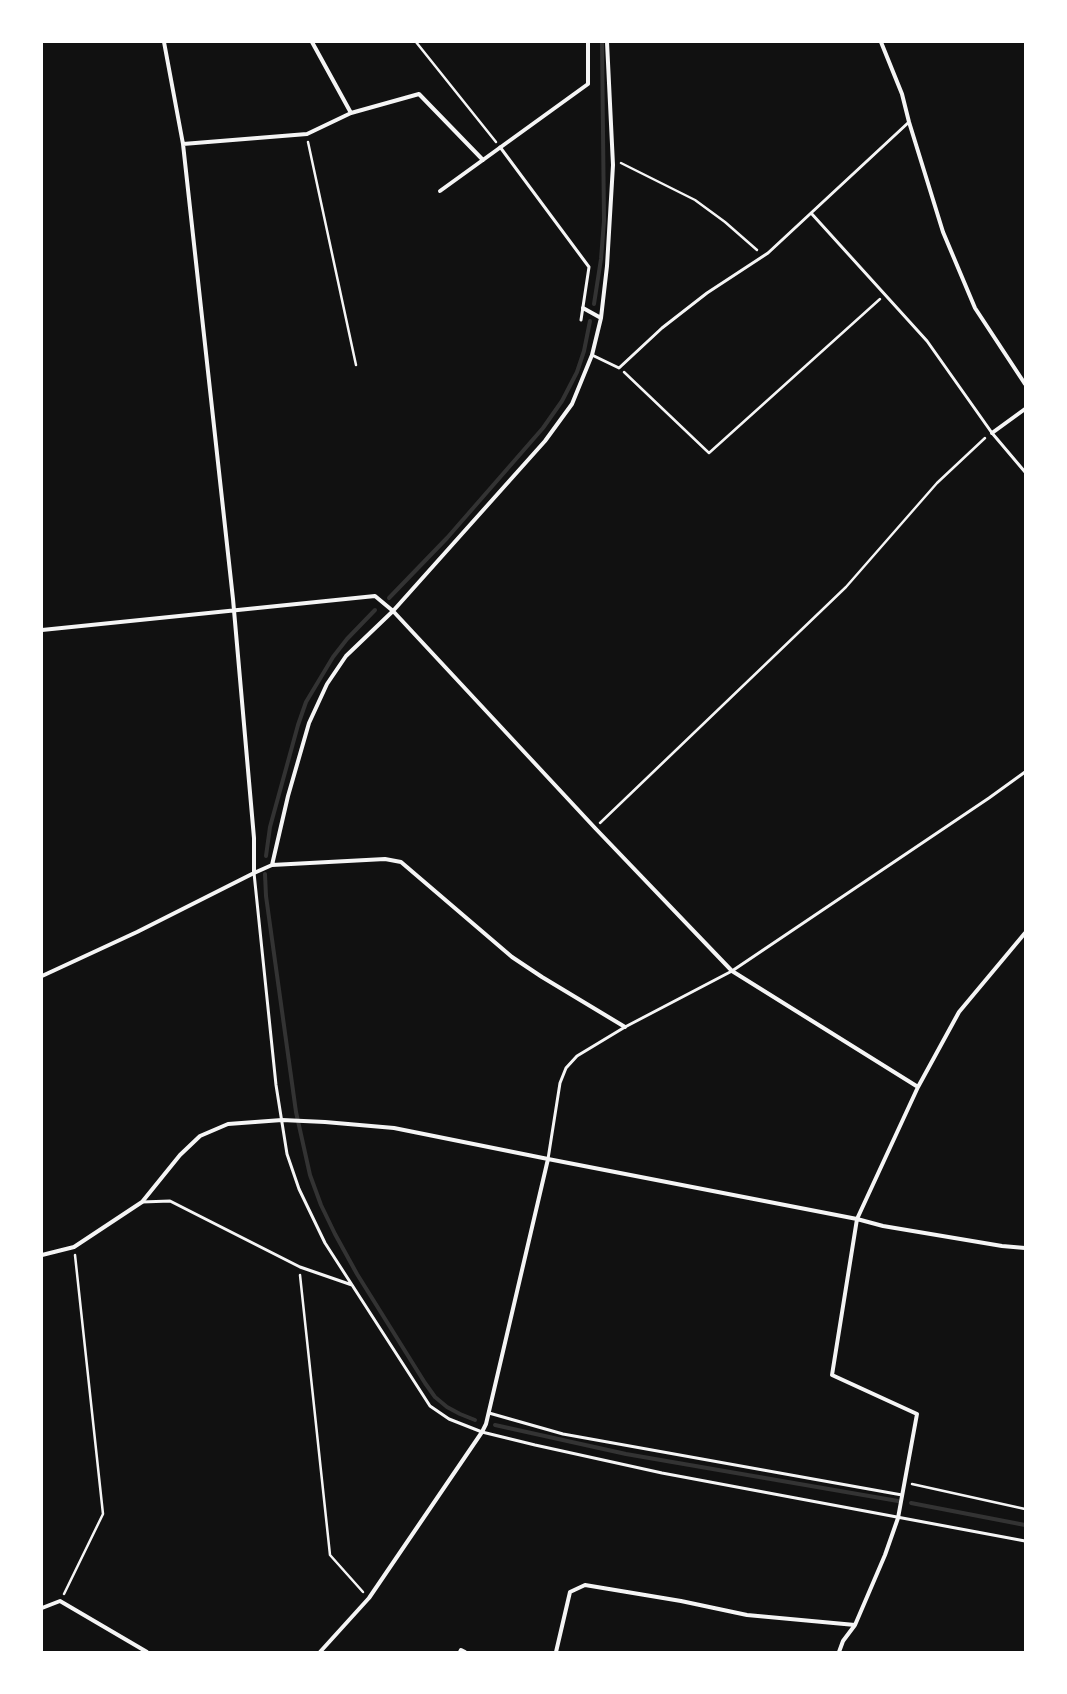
<!DOCTYPE html>
<html>
<head>
<meta charset="utf-8">
<style>
	body { margin:0 }
	#map { position:relative; width:1067px; height:1694px; overflow:hidden; background:#111; font-family:Inter,sans-serif }
	canvas { display:block }
	.frame { position:absolute; inset:0; border:43px solid #fff; pointer-events:none }
</style>
</head>
<body>
<div id="map">
<canvas width="1067" height="1694"></canvas>
<div class="frame"></div>
</div>
<script>
const g = document.querySelector('canvas').getContext('2d');
g.lineJoin = 'round';
function poly(rows) {
  const path = new Path2D();
  for (const r of rows) {
    path.moveTo(r[0], r[1]);
    for (let i = 2; i < r.length; i += 2) path.lineTo(r[i], r[i + 1]);
  }
  return path;
}
function stroke(path, color, width, dash) {
  g.strokeStyle = color;
  g.lineWidth = width;
  g.lineCap = dash ? 'butt' : 'round';
  g.setLineDash(dash || []);
  g.stroke(path);
}
const stream = poly([
	[594,304,601,259,604,221,602,42],
	[389,598,447,538,543,428,562,401,577,372,584,351,590,321],
	[266,856,270,827,298,725,306,702,333,657,347,639,375,610],
	[265,874,266,896,296,1112,310,1175,321,1205,335,1234,357,1274,425,1383,435,1397,447,1407,460,1414,475,1420],
	[495,1425,626,1454,898,1501],
	[911,1503,1025,1525]
]);
const path = poly([
	[416,42,496,142],
	[308,142,356,365],
	[621,163,695,200,725,222,757,250],
	[624,372,709,453,880,299],
	[600,823,846,587,937,483,985,438],
	[300,1275,330,1555,363,1592],
	[912,1484,1025,1509],
	[64,1594,103,1514,75,1255]
]);
const service = poly([
	[500,147,589,267,581,320],
	[811,213,927,341,992,433,1025,472],
	[592,355,619,368,662,328,707,293,768,253,909,122],
	[254,873,276,1085,287,1154,299,1189,325,1243,430,1406,449,1419,482,1432,535,1445,662,1473,1025,1541],
	[548,1159,560,1083,566,1068,577,1056,625,1027,732,971,989,798,1025,772],
	[142,1202,170,1201,300,1267,352,1285],
	[489,1413,563,1434,902,1495]
]);
const minor = poly([
	[164,42,183,144,233,599,254,838,254,873],
	[312,42,351,113],
	[881,42,902,94,909,122,943,232,975,308,1025,384],
	[183,144,307,134,351,113,419,94,483,160],
	[440,191,588,84,588,42],
	[583,308,601,318],
	[992,433,1025,409],
	[42,630,375,596,393,611,595,828,732,971,918,1087],
	[272,865,288,796,309,723,327,684,346,656,393,611,545,441,572,404,592,355,601,318,607,266,613,165,607,42],
	[42,976,137,932,254,873,272,865,385,859,401,862,512,957,542,977,625,1027],
	[42,1255,74,1247,142,1202,180,1155,200,1136,228,1124,282,1120,325,1122,394,1128,548,1159,857,1219,883,1226,1002,1246,1025,1248],
	[42,1608,60,1601,147,1652],
	[320,1652,369,1598,482,1432,486,1424,548,1159],
	[460,1652,461,1650,465,1652],
	[556,1652,570,1592,585,1585,681,1601,747,1615,855,1625],
	[839,1652,843,1641,855,1625,885,1555,898,1518,917,1414,832,1375,857,1219,918,1087,959,1012,1025,933]
]);
stroke(stream, '#333', 4);
stroke(path, '#f5f5f5', 2.5);
stroke(service, '#f5f5f5', 3);
stroke(minor, '#f5f5f5', 4);
</script>
</body>
</html>
